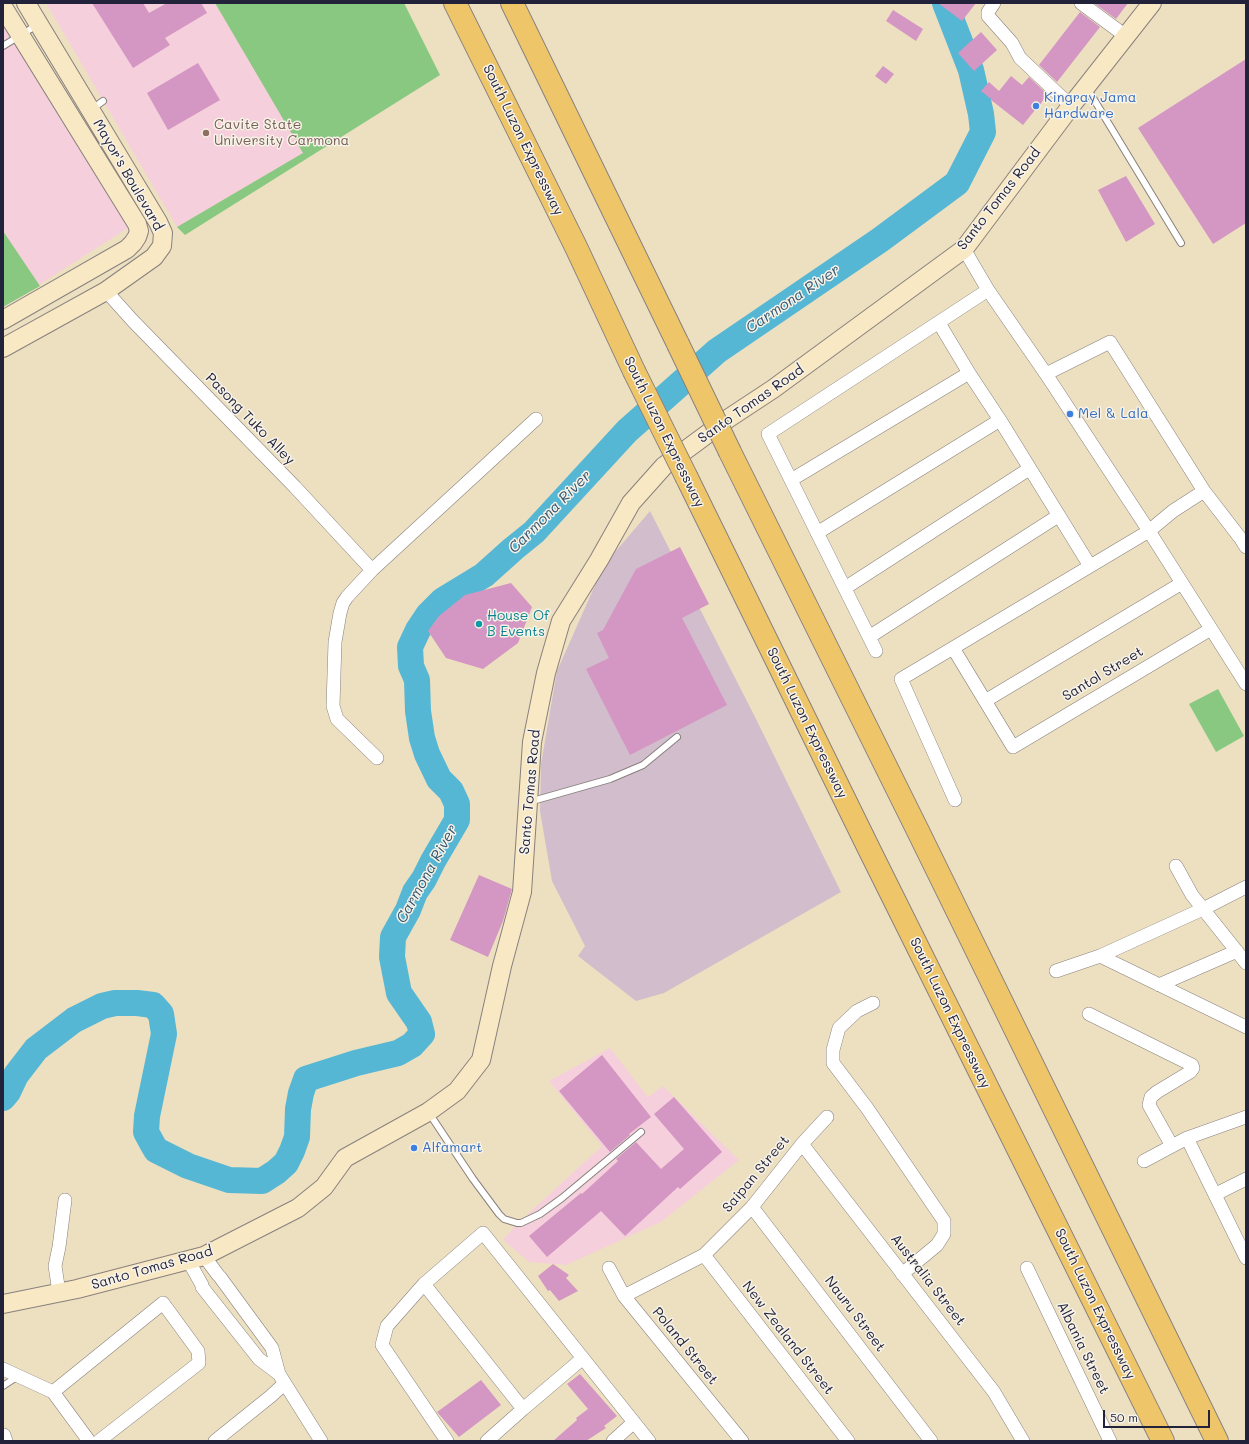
<!DOCTYPE html>
<html>
<head>
<meta charset="utf-8">
<style>
	body { margin:0 }
	#map { position:relative; width:1249px; height:1444px; overflow:hidden; background:#ede0c0; font-family:Mali,sans-serif }
	canvas { display:block }
	.frame { position:absolute; inset:0; border:4px solid #22223b; pointer-events:none }
	.scale { position:absolute; left:1103px; top:1410px; width:107px; height:18px; box-sizing:border-box; border:2px solid #22223b; border-top:0; padding-left:5px; font-size:12px; line-height:14px; white-space:nowrap; color:#22223b; -webkit-text-stroke:3px #f7f3e8; paint-order:stroke }
</style>
</head>
<body>
<div id="map">
<canvas width="1249" height="1444"></canvas>
<div class="frame"></div>
<div class="scale">50 m</div>
</div>
<script>
const g = document.querySelector('canvas').getContext('2d');
g.lineJoin = 'round';
function paint(path, color) {
  g.fillStyle = color;
  g.fill(path, 'evenodd');
}
function poly(rows) {
  const path = new Path2D();
  for (const r of rows) {
    path.moveTo(r[0], r[1]);
    for (let i = 2; i < r.length; i += 2) path.lineTo(r[i], r[i + 1]);
  }
  return path;
}
function stroke(path, color, width, dash) {
  g.strokeStyle = color;
  g.lineWidth = width;
  g.lineCap = dash ? 'butt' : 'round';
  g.setLineDash(dash || []);
  g.stroke(path);
}
function label(font, color, halo, rows, align = 'center') {
  g.font = font + ' Mali,sans-serif';
  g.lineWidth = 3;
  g.setLineDash([]);
  g.textBaseline = 'middle';
  g.strokeStyle = halo;
  g.fillStyle = color;
  for (const [text, x, y, turn = 0] of rows) {
    g.save();
    g.translate(x, y);
    g.rotate((+turn || 0) * Math.PI / 180);
    g.textAlign = isNaN(turn) ? turn : align;
    if (halo) g.strokeText(text, 0, 0);
    g.fillText(text, 0, 0);
    g.restore();
  }
}
const built = poly([
	[46,3,215,3,304,153,177,227],
	[3,21,131,226,3,308],
	[610,1048,648,1097,663,1086,739,1160,661,1222,566,1265,529,1262,503,1240,517,1224,602,1146,549,1081]
]);
const industrial = poly([
	[650,511,756,719,841,892,664,993,636,1001,578,956,585,946,552,881,540,811,541,764,557,671,604,565]
]);
const green = poly([
	[215,3,404,3,440,75,185,235,177,227,303,153],
	[3,231,40,286,3,307],
	[1218,689,1244,736,1216,752,1189,704]
]);
const river = poly([
	[3,1098,8,1092,16,1075,36,1049,74,1020,102,1006,115,1003,137,1003,153,1005,161,1014,164,1034,147,1116,146,1132,152,1143,156,1150,188,1166,229,1180,262,1181,276,1172,286,1163,292,1151,297,1137,298,1109,301,1093,306,1079,356,1063,398,1053,412,1045,422,1034,419,1022,399,993,392,957,393,937,408,910,415,892,424,879,433,861,457,820,457,804,451,791,439,779,427,754,422,738,418,711,417,680,411,666,410,647,418,630,428,615,443,600,484,575,513,549,534,532,627,431,717,351,880,240,957,183,983,132,981,114,971,70,945,3]
]);
const building = poly([
	[92,3,143,3,149,13,167,3,201,3,207,13,165,38,170,45,133,68],
	[938,3,976,3,962,21],
	[1094,3,1128,3,1116,19],
	[893,10,923,29,916,41,886,21],
	[1080,12,1100,27,1057,82,1039,65],
	[981,32,997,50,974,71,958,53],
	[1246,59,1246,223,1213,244,1138,128],
	[198,63,220,100,168,130,147,93],
	[883,66,894,74,886,84,875,76],
	[1011,76,1022,85,1029,77,1047,94,1036,111,1035,110,1023,125,991,100,991,99,981,91,989,82,999,91],
	[1126,176,1155,224,1126,242,1098,190],
	[680,547,709,604,682,618,727,705,630,755,586,669,609,658,597,633,603,630,636,569],
	[511,583,532,607,518,643,483,669,446,658,428,631,439,616,465,595],
	[479,875,512,889,503,921,488,957,450,940],
	[602,1055,651,1117,629,1134,630,1135,610,1152,559,1091],
	[674,1097,722,1152,680,1189,678,1187,625,1236,601,1211,547,1257,529,1236,581,1193,582,1194,618,1161,616,1159,636,1142,661,1169,684,1149,654,1114],
	[553,1264,569,1275,566,1278,578,1291,559,1301,550,1290,548,1291,538,1276],
	[580,1374,617,1416,604,1426,606,1428,586,1441,553,1441,577,1420,576,1418,588,1409,567,1384],
	[481,1380,501,1405,459,1437,437,1412]
]);
const lane = poly([
	[3,46,37,25],
	[1087,88,1181,243],
	[92,109,103,101],
	[529,802,610,779,643,765,677,737],
	[429,1113,473,1179,499,1214,504,1219,517,1223,521,1223,540,1214,562,1198,641,1132],
	[3,1386,18,1376]
]);
const street = poly([
	[994,3,988,12,988,16,1012,43,1020,58,1071,106],
	[1081,3,1127,37],
	[964,249,988,290,1046,374,1149,531,1246,684],
	[106,291,133,321,295,487,372,570,536,419],
	[939,323,969,373,1000,420,1090,566],
	[1046,374,1110,342,1204,491],
	[791,480,969,373],
	[817,533,1000,420],
	[372,570,347,597,343,603,340,613,335,642,333,706,337,719,377,758],
	[845,588,1029,469],
	[869,637,1058,516],
	[953,648,1013,747,1211,629],
	[876,651,768,434,988,290],
	[985,701,1182,583],
	[955,800,901,679,1149,531,1173,511,1204,491,1241,539,1246,547],
	[1176,866,1192,895,1246,963],
	[1100,956,1246,1027],
	[1056,971,1100,956,1203,909,1246,887],
	[1159,985,1237,951],
	[873,1003,857,1011,839,1028,833,1050,833,1063,867,1108,944,1221,944,1234,937,1245,902,1274],
	[1089,1014,1192,1065,1193,1068,1190,1072,1157,1092,1151,1097,1149,1105,1172,1146],
	[1187,1138,1246,1258],
	[802,1144,994,1392,1023,1441],
	[1144,1161,1187,1138,1246,1117],
	[1216,1194,1246,1179],
	[752,1207,931,1441],
	[704,1255,848,1441],
	[204,1256,218,1275],
	[188,1260,202,1285],
	[609,1268,624,1296,742,1441],
	[1027,1268,1110,1441],
	[220,1277,272,1348,279,1374,321,1441],
	[424,1284,523,1409],
	[202,1287,259,1359,279,1374],
	[59,1292,55,1266,59,1247,65,1200],
	[624,1296,704,1255,752,1207,802,1144,827,1117],
	[3,1369,53,1392,89,1441],
	[53,1392,163,1303,198,1351,199,1363,99,1441],
	[4,1435,6,1441],
	[215,1441,271,1396,284,1384],
	[447,1441,382,1345,387,1326,424,1284,483,1233,649,1441],
	[487,1441,523,1409,583,1358],
	[613,1441,634,1422]
]);
const secondary = poly([
	[3,7,137,224,139,231,137,237,133,243,127,249,3,320],
	[3,348,106,291,154,257,162,246,163,233,158,222,26,3],
	[3,1304,77,1289,204,1256,298,1208,324,1187,345,1158,428,1112,457,1091,481,1060,502,966,522,892,532,742,546,673,561,621,599,560,631,503,664,466,729,418,773,389,964,249,1071,106,1152,3]
]);
const highway = poly([
	[455,3,576,247,634,371],
	[512,3,678,344],
	[730,452,917,829,1217,1441],
	[687,478,870,851,1163,1441]
]);
const highwayBridge = poly([
	[678,344,730,452],
	[634,371,687,478]
]);
const markers = [
	[1036,106,4,"#3f7fe0"],
	[206,133,4,"#8d6e63"],
	[1070,414,4,"#3f7fe0"],
	[479,624,4,"#0f9aa8"],
	[414,1148,4,"#3f7fe0"]
];
const shopNames = [
	["Kingray Jama",1044,98],
	["Hardware",1044,114],
	["Mel & Lala",1078,414],
	["Alfamart",422,1148]
];
const educationNames = [
	["Cavite State",214,125],
	["University Carmona",214,141]
];
const streetNames = [
	["South Luzon Expressway",523,140,64],
	["Mayor's Boulevard",128,175,60],
	["Santo Tomas Road",999,199,-52],
	["Santo Tomas Road",751,404,-35],
	["Pasong Tuko Alley",250,419,46],
	["South Luzon Expressway",664,432,64],
	["Santol Street",1103,674,-31],
	["South Luzon Expressway",807,723,64],
	["Santo Tomas Road",530,792,-85],
	["South Luzon Expressway",950,1013,64],
	["Saipan Street",756,1174,-50],
	["Santo Tomas Road",152,1268,-16],
	["Australia Street",928,1280,52],
	["South Luzon Expressway",1095,1304,64],
	["Nauru Street",855,1314,53],
	["New Zealand Street",788,1338,52],
	["Poland Street",685,1346,51],
	["Albania Street",1083,1348,64]
];
const cultureNames = [
	["House Of",487,616],
	["B Events",487,632]
];
const waterNames = [
	["Carmona River",793,299,-34],
	["Carmona River",550,512,-45],
	["Carmona River",427,874,-61]
];
paint(built, '#f5cfdb');
paint(industrial, '#d1bdcc');
paint(green, '#88c880');
stroke(river, '#56b7d5', 26);
paint(building, '#d496c3');
stroke(lane, '#88817e', 8);
stroke(street, '#88817e', 14);
stroke(secondary, '#88817e', 20);
stroke(highway, '#88817e', 24);
stroke(lane, '#fff', 6);
stroke(street, '#fff', 13);
stroke(secondary, '#f8e8c3', 18);
stroke(highway, '#eec569', 22);
stroke(highwayBridge, '#88817e', 24, []);
stroke(highwayBridge, '#eec569', 22);
for (const [x, y, r, color] of markers) {
  const dot = new Path2D();
  dot.arc(x, y, r, 0, 2 * Math.PI);
  g.fillStyle = color;
  g.fill(dot);
  stroke(dot, '#f7f3e8', 1.5);
}
label('14px', '#366cbe', '#f7f3e8', shopNames, 'left');
label('14px', '#785e54', '#f7f3e8', educationNames, 'left');
label('14px', '#22223b', '#f7f3e8', streetNames);
label('14px', '#0d838f', '#f7f3e8', cultureNames, 'left');
label('italic 15px', '#345671', '#f7f3e8', waterNames);
</script>
</body>
</html>
